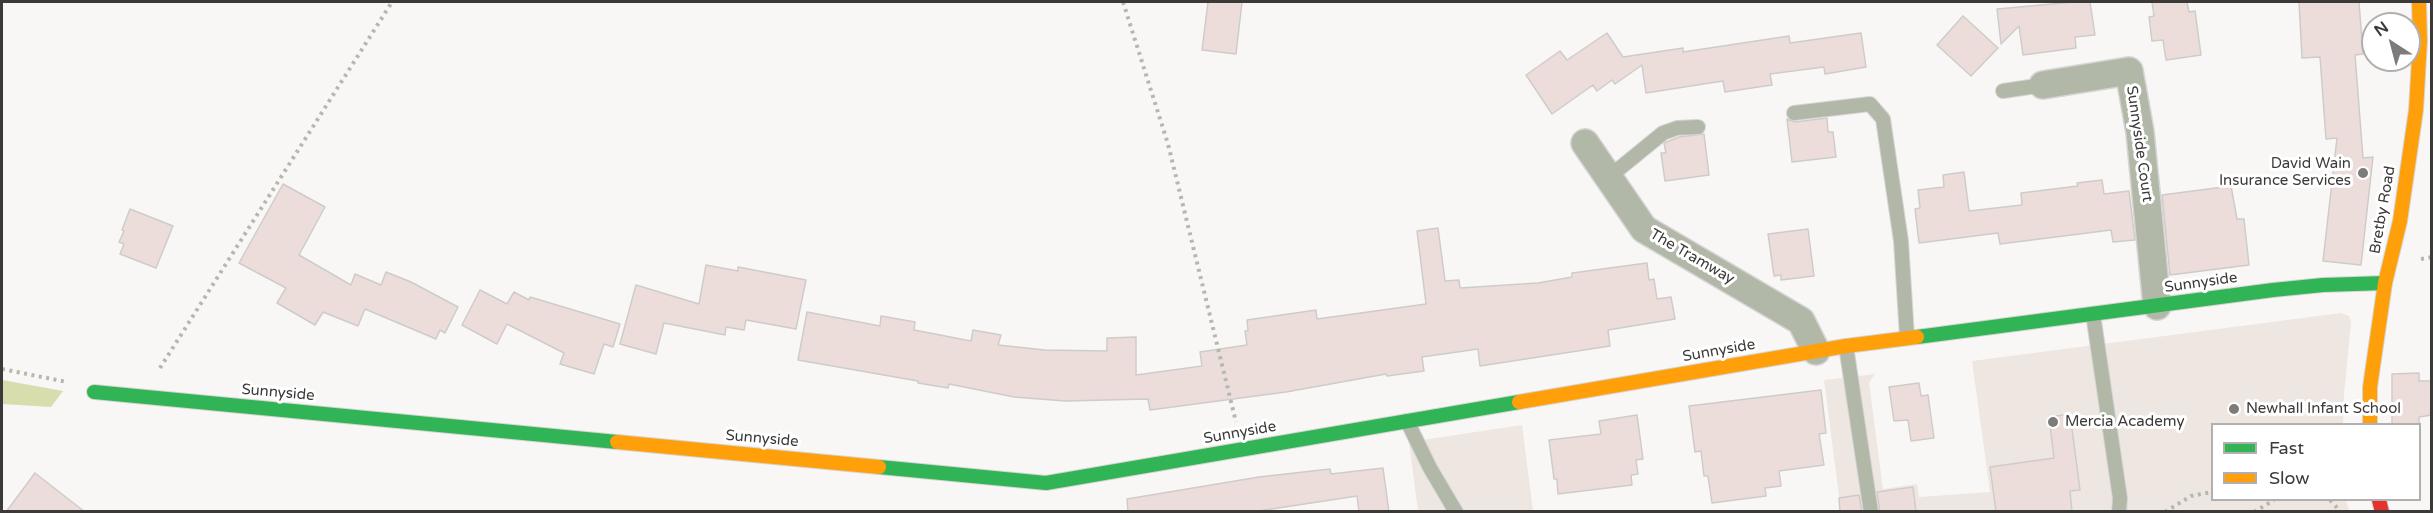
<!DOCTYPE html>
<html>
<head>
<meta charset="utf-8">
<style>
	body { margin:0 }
	#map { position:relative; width:2433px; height:513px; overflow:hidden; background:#f9f7f5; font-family:"Varela Round",sans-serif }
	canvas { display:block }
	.frame { position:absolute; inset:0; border:3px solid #3c3a39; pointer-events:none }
	.legend { position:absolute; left:2211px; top:423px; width:210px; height:78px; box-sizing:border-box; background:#fff; border:2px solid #b1b0b0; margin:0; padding:8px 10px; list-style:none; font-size:18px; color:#3c3a39 }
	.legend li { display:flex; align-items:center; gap:12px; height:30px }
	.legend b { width:30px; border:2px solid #b1b0b0 }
	.north { position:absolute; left:2361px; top:12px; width:60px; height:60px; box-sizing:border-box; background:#fff; border:2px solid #b1b0b0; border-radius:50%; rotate:324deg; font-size:16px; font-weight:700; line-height:24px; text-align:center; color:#3c3a39 }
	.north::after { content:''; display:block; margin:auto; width:21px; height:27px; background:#7e7c7b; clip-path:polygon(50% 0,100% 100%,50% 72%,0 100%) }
</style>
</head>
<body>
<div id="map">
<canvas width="2433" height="513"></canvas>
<div class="frame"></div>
<ul class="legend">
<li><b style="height:8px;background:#30b455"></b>Fast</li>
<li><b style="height:8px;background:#ff9f0a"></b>Slow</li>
</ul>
<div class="north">N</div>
</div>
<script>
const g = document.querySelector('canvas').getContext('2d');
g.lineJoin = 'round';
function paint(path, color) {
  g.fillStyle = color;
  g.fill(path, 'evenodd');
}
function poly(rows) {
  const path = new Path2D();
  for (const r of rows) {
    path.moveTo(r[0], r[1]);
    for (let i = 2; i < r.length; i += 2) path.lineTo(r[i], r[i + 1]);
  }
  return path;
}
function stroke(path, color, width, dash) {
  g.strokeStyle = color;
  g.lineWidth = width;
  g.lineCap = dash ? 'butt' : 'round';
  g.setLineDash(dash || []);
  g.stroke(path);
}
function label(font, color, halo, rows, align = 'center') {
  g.font = font + ' "Varela Round",sans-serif';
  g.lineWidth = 6;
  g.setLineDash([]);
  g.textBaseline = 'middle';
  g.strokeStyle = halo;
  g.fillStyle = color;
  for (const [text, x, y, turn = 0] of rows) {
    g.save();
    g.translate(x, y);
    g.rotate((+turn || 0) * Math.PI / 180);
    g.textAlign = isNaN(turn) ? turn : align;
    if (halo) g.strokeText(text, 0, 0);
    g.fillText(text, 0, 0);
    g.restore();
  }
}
const built = poly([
	[2341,313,2349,316,2351,322,2344,394,2343,424,2212,424,2212,500,2346,500,2349,511,1841,511,1824,380,1875,374,1869,383,1883,489,1917,484,1919,497,1990,492,1972,361],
	[1522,425,1533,511,1418,511,1409,442]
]);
const forest = poly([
	[2,380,63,391,51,407,2,404]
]);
const building = poly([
	[1208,2,1242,2,1236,54,1202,50,1208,2],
	[2074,2,2090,2,2095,35,2075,37,2076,48,2023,55,2019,26,2001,44,1997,9,2074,2],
	[2152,2,2187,2,2189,12,2195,11,2201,55,2166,60,2163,40,2152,41,2149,17,2154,16,2152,2],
	[2299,2,2359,2,2363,54,2355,55,2363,158,2373,157,2361,265,2323,261,2337,138,2326,139,2320,57,2302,58,2299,2],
	[1963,16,1998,48,1971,76,1937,45,1963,16],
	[1607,33,1623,57,1683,48,1683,52,1789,36,1790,43,1861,33,1866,67,1825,74,1824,67,1770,74,1772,85,1725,92,1723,81,1646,93,1642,65,1615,84,1612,80,1597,91,1593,85,1552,114,1526,75,1560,51,1567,60,1607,33],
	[1827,118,1828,132,1833,132,1836,157,1792,162,1787,119,1795,122,1827,118],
	[1704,134,1709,175,1665,181,1661,153,1666,153,1664,143,1679,137,1704,134],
	[1964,172,1969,211,2022,205,2021,193,2078,186,2077,183,2102,180,2104,194,2129,191,2135,240,2113,242,2111,230,2000,244,1998,233,1919,243,1915,209,1920,208,1918,190,1944,187,1943,175,1964,172],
	[283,184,325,207,299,255,351,285,355,274,381,285,386,272,411,282,458,307,445,333,440,330,436,339,365,309,358,326,323,312,315,325,277,303,286,288,239,263,283,184],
	[2231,186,2237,219,2244,219,2249,265,2170,275,2162,195,2231,186],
	[130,209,173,226,156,268,120,254,124,244,119,242,124,231,122,230,130,209],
	[1438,228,1445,281,1459,280,1460,288,1538,283,1572,277,1572,273,1647,263,1649,280,1654,279,1657,299,1671,297,1675,319,1608,330,1610,346,1480,366,1478,349,1422,357,1424,371,1387,376,1386,374,1286,392,1150,410,1148,399,1065,401,1014,397,949,384,948,388,918,383,918,381,798,360,807,312,880,326,881,316,915,322,914,330,971,341,973,330,1001,335,998,345,1045,350,1107,351,1107,338,1136,337,1136,375,1202,366,1200,352,1247,345,1245,331,1248,331,1247,320,1316,310,1317,319,1426,304,1417,231,1438,228],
	[1808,229,1814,276,1781,280,1781,275,1774,276,1768,234,1808,229],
	[706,265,738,271,738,267,806,280,796,329,746,320,744,330,726,327,725,335,664,323,656,354,620,344,636,285,699,304,706,265],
	[480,290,507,304,514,292,529,300,530,297,620,324,613,347,604,344,594,374,560,364,564,353,507,324,497,344,462,325,480,290],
	[2419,373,2419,381,2432,381,2432,415,2419,417,2419,424,2392,424,2392,374,2419,373],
	[1919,383,1921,396,1928,395,1934,438,1911,441,1908,420,1894,421,1889,387,1919,383],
	[1821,390,1826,433,1819,434,1824,465,1779,471,1781,486,1765,488,1766,496,1712,503,1708,476,1704,476,1701,451,1695,452,1689,406,1821,390],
	[2070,414,2080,490,2070,491,2072,512,1996,512,1990,467,2054,458,2049,417,2070,414],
	[1637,415,1643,459,1636,460,1638,474,1631,475,1632,485,1558,494,1557,479,1554,479,1549,440,1601,434,1599,421,1637,415],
	[1383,468,1389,512,1359,512,1357,496,1252,512,1128,512,1127,499,1259,477,1330,469,1331,474,1383,468],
	[35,473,85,512,6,512,35,473],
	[1913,487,1916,512,1880,512,1877,492,1913,487],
	[1859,495,1862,512,1840,512,1839,498,1859,495]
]);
const path = poly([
	[1123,2,1168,144,1236,422],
	[2421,259,2432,257],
	[160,368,392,2],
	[2,369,67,382],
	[2330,500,2341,512],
	[2165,512,2191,496,2212,492],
	[2254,512,2274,500]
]);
const lane = poly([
	[2003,91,2043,85],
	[1794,113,1870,104,1883,119,1901,241,1907,337],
	[1609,177,1663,133,1677,128,1698,127],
	[2093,314,2120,498,2119,512],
	[1846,346,1871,512],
	[1407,421,1430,468,1456,512]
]);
const street = poly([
	[2043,85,2129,71,2140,132,2157,306],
	[1585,143,1644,229,1801,321,1816,351]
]);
const fast = poly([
	[1917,337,2273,290,2323,285,2385,283],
	[94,392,617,442],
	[879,467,1046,483,1519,402]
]);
const slow = poly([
	[1519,402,1846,346,1917,337],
	[2370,424,2370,387,2385,283,2400,221,2416,110,2420,41,2419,2],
	[617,442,879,467]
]);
const jam = poly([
	[2379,500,2382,512]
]);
const markers = [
	[2363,173,6,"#7e7c7b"],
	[2234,409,6,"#7e7c7b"],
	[2053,422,6,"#7e7c7b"]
];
const streetNames = [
	["Sunnyside Court",2139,144,82],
	["Bretby Road",2383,210,-80],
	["The Tramway",1692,257,30],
	["Sunnyside",2201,283,-8],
	["Sunnyside",1719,351,-10],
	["Sunnyside",278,393,5],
	["Sunnyside",1240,433,-10],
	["Sunnyside",762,439,5]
];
const poiNames = [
	["David Wain",2351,164,"right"],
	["Insurance Services",2351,181,"right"],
	["Newhall Infant School",2246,409],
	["Mercia Academy",2065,422]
];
paint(built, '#eee6e1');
paint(forest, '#d8ddad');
paint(building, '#ecddda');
stroke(building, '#cecccb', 1.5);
stroke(lane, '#d6d5d4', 16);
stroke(street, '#d6d5d4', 30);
stroke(fast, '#d6d5d4', 16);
stroke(slow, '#d6d5d4', 16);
stroke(jam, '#d6d5d4', 16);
stroke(path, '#b5b8ae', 4, [3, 4.5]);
stroke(lane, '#b1b8a8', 14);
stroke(street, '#b1b8a8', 27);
stroke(fast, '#30b455', 14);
stroke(slow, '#ff9f0a', 14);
stroke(jam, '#e5322d', 14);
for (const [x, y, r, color] of markers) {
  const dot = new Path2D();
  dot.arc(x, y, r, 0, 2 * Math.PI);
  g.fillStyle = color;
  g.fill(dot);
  stroke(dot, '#fff', 2);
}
label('15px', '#3c3a39', '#fff', streetNames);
label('15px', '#3c3a39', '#fff', poiNames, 'left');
</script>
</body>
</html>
